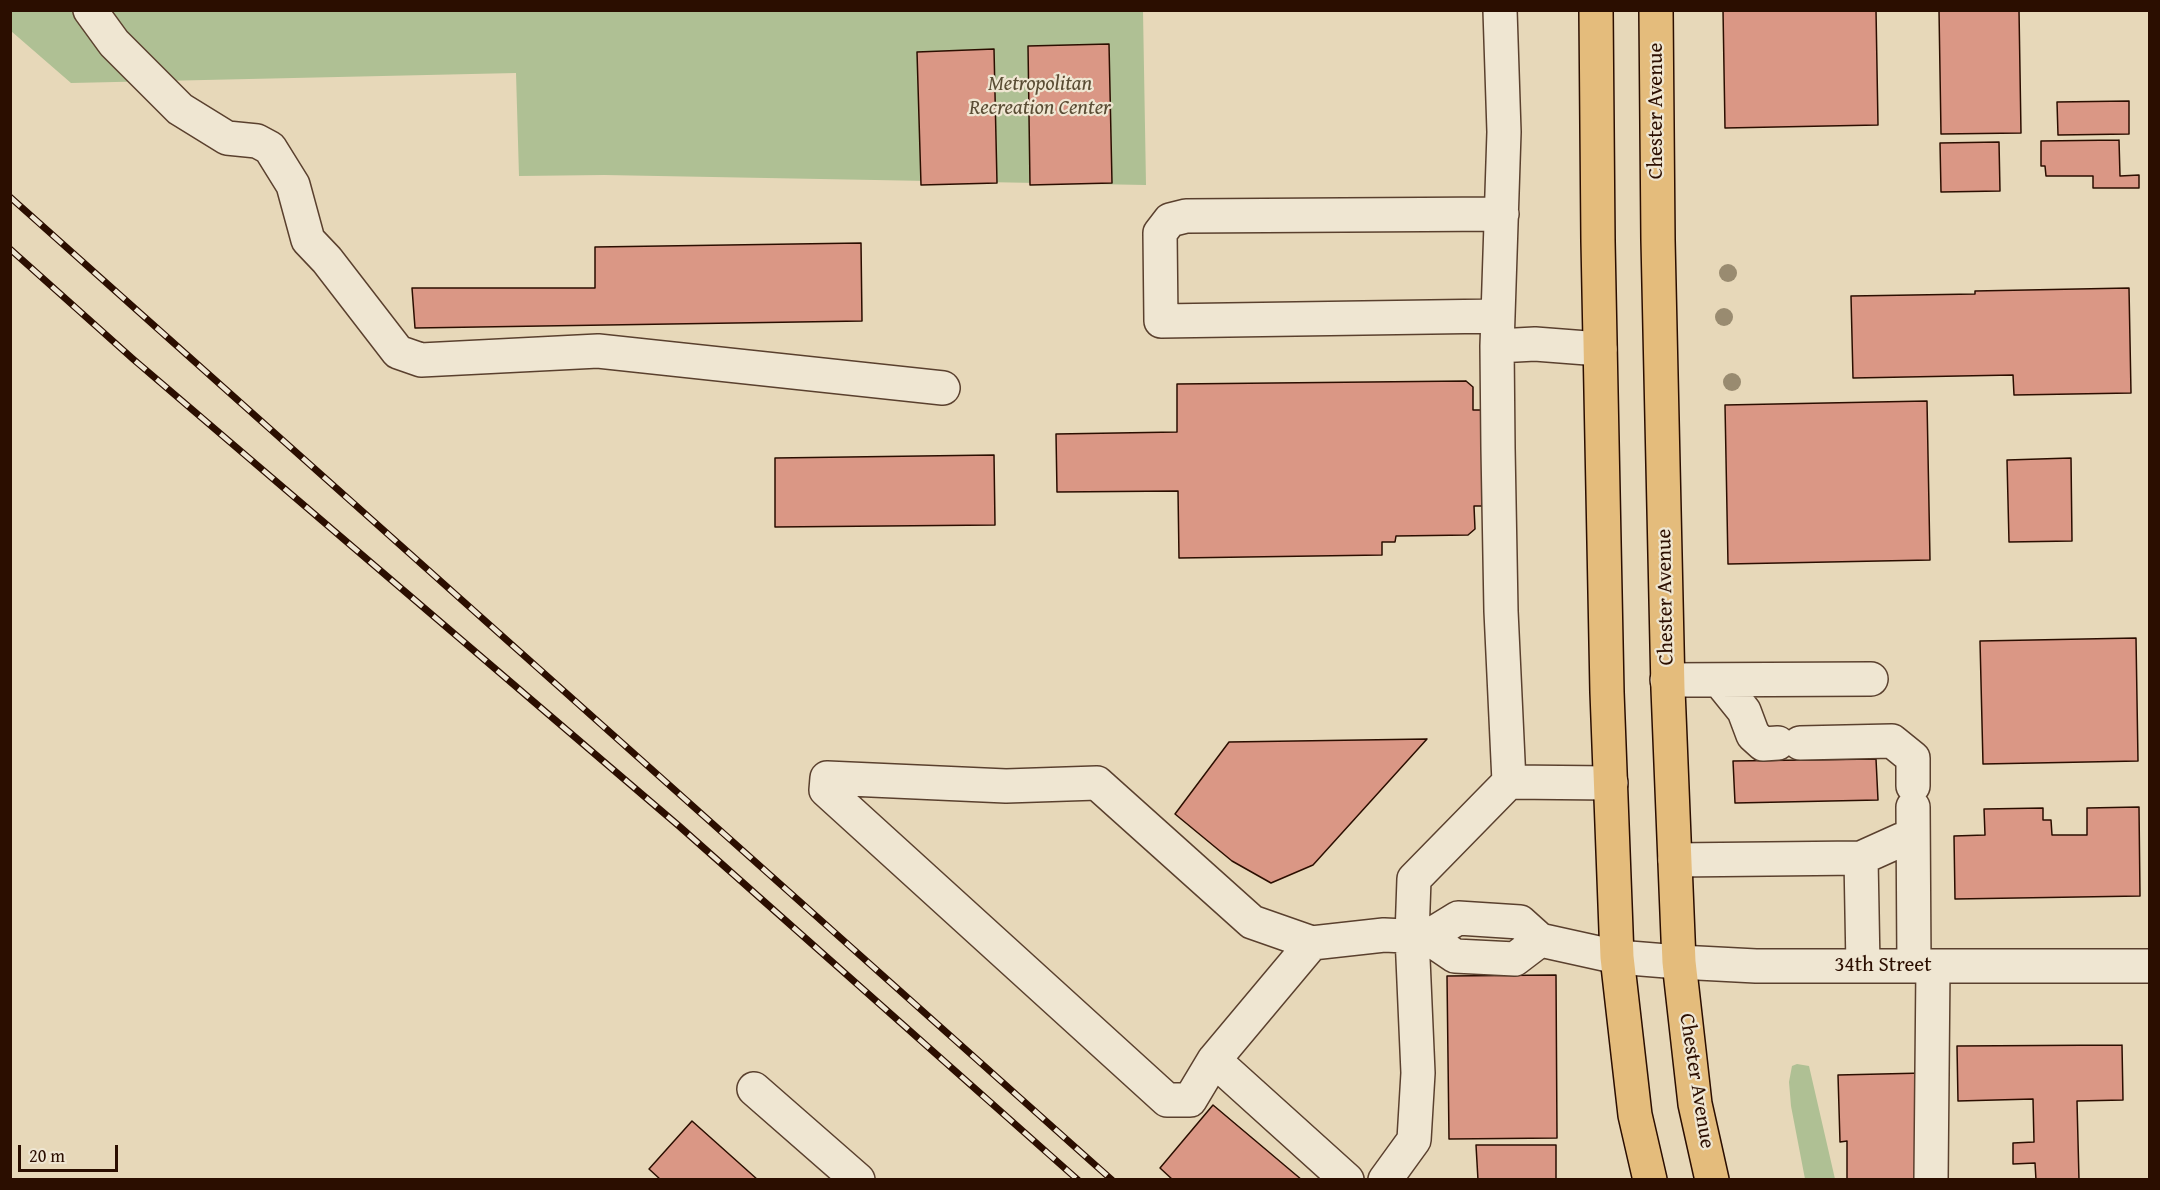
<!DOCTYPE html>
<html>
<head>
<meta charset="utf-8">
<style>
	body { margin:0 }
	#map { position:relative; width:2160px; height:1190px; overflow:hidden; background:#e7d8b9; font-family:"Gentium Book Plus",serif }
	canvas { display:block }
	.frame { position:absolute; inset:0; border:12px solid #2b0e00; pointer-events:none }
	.scale { position:absolute; left:18px; top:1145px; width:100px; height:27px; box-sizing:border-box; border:3px solid #2b0e00; border-top:0; padding-left:8px; font-size:18px; line-height:21px; white-space:nowrap; color:#2b0e00; -webkit-text-stroke:4px #efe6d2; paint-order:stroke }
</style>
</head>
<body>
<div id="map">
<canvas width="2160" height="1190"></canvas>
<div class="frame"></div>
<div class="scale">20 m</div>
</div>
<script>
const g = document.querySelector('canvas').getContext('2d');
g.lineJoin = 'round';
function paint(path, color) {
  g.fillStyle = color;
  g.fill(path, 'evenodd');
}
function poly(rows) {
  const path = new Path2D();
  for (const r of rows) {
    path.moveTo(r[0], r[1]);
    for (let i = 2; i < r.length; i += 2) path.lineTo(r[i], r[i + 1]);
  }
  return path;
}
function stroke(path, color, width, dash) {
  g.strokeStyle = color;
  g.lineWidth = width;
  g.lineCap = dash ? 'butt' : 'round';
  g.setLineDash(dash || []);
  g.stroke(path);
}
function label(font, color, halo, rows, align = 'center') {
  g.font = font + ' "Gentium Book Plus",serif';
  g.lineWidth = 4.5;
  g.setLineDash([]);
  g.textBaseline = 'middle';
  g.strokeStyle = halo;
  g.fillStyle = color;
  for (const [text, x, y, turn = 0] of rows) {
    g.save();
    g.translate(x, y);
    g.rotate((+turn || 0) * Math.PI / 180);
    g.textAlign = isNaN(turn) ? turn : align;
    if (halo) g.strokeText(text, 0, 0);
    g.fillText(text, 0, 0);
    g.restore();
  }
}
const green = poly([
	[11,10,1143,11,1146,185,604,175,519,176,516,73,71,83,11,31],
	[1797,1064,1809,1066,1835,1179,1805,1179,1791,1106,1789,1082,1792,1066]
]);
const building = poly([
	[1723,10,1876,10,1878,125,1725,128,1723,10],
	[1939,10,2019,10,2021,133,1941,134,1939,10],
	[1109,44,1112,183,1030,185,1028,46,1109,44],
	[994,49,997,183,921,185,917,52,994,49],
	[2129,101,2129,134,2058,135,2057,102,2129,101],
	[2119,140,2120,176,2139,175,2139,188,2093,188,2093,176,2046,176,2045,166,2041,166,2041,141,2119,140],
	[1999,142,2000,191,1941,192,1940,143,1999,142],
	[861,243,862,321,415,328,412,288,595,288,595,247,861,243],
	[2129,288,2131,393,2014,395,2013,375,1853,378,1851,296,1975,294,1975,291,2129,288],
	[1466,381,1473,387,1473,410,1482,410,1482,506,1474,506,1475,529,1468,535,1396,536,1395,542,1382,542,1382,555,1179,558,1178,491,1057,492,1056,434,1177,432,1177,384,1466,381],
	[1927,401,1930,560,1728,564,1725,405,1927,401],
	[994,455,995,525,775,527,775,458,994,455],
	[2071,458,2072,541,2009,542,2007,460,2071,458],
	[2136,638,2138,761,1983,764,1980,641,2136,638],
	[1427,739,1313,865,1271,883,1232,861,1175,814,1229,742,1427,739],
	[1876,759,1878,800,1735,803,1733,761,1876,759],
	[2139,807,2140,896,1955,899,1954,836,1985,835,1984,809,2043,808,2043,820,2051,820,2052,835,2087,835,2087,808,2139,807],
	[1556,975,1557,1138,1449,1139,1447,976,1556,975],
	[2122,1045,2123,1100,2077,1101,2079,1180,2036,1180,2035,1163,2013,1164,2013,1143,2034,1142,2033,1099,1958,1101,1957,1046,2122,1045],
	[1924,1073,1926,1180,1847,1180,1847,1141,1840,1142,1838,1075,1924,1073],
	[1213,1105,1302,1180,1173,1180,1160,1168,1213,1105],
	[692,1121,758,1180,661,1180,649,1169,692,1121],
	[1476,1145,1556,1145,1556,1180,1478,1180,1476,1145]
]);
const minor = poly([
	[90,10,114,43,180,109,227,138,257,141,270,148,293,185,308,240,327,260,398,352,421,360,598,351,943,388],
	[1500,10,1504,132,1497,346,1498,448,1501,611,1509,782],
	[1498,316,1161,321,1160,233,1170,220,1186,216,1502,214],
	[1497,346,1535,344,1600,349],
	[1667,680,1871,679],
	[1719,680,1744,711,1753,735,1763,744,1778,743],
	[1800,743,1892,741,1913,758,1913,786],
	[1913,807,1914,966],
	[1861,858,1901,840,1913,839],
	[1675,860,1861,858,1863,966],
	[1540,940,1515,959,1455,956,1427,937,1458,918,1520,922,1540,940,1617,957,1679,962,1756,966,2150,966],
	[1214,1060,1190,1100,1167,1100,826,790,827,778,1006,786,1097,783,1252,922,1312,943],
	[754,1089,858,1180],
	[1347,1180,1214,1060,1312,943,1384,935,1427,937],
	[1385,1180,1414,1140,1418,1073,1412,936,1414,879,1509,782,1611,783],
	[1931,1180,1933,966]
]);
const major = poly([
	[1596,10,1598,241,1607,692,1617,957,1635,1115,1650,1180],
	[1656,10,1658,240,1668,689,1679,962,1695,1104,1712,1180]
]);
const rail = poly([
	[10,197,1112,1180],
	[10,249,133,359,679,826,1078,1180]
]);
const trees = [
	[1728,273],
	[1724,317],
	[1732,382]
];
const parkNames = [
	["Metropolitan",1040,85],
	["Recreation Center",1040,109]
];
const streetNames = [
	["Chester Avenue",1657,111,-90],
	["Chester Avenue",1666,597,-91],
	["34th Street",1883,966],
	["Chester Avenue",1696,1081,81]
];
paint(green, '#afc094');
paint(building, '#da9785');
stroke(building, '#2b0e00', 1.5);
stroke(minor, '#5a402e', 36);
stroke(major, '#2b0e00', 36);
stroke(minor, '#efe6d2', 33);
stroke(major, '#e4bc7c', 33);
stroke(rail, '#2b0e00', 7);
stroke(rail, '#efe6d2', 4.5, [14]);
g.fillStyle = '#998b70';
for (const [x, y] of trees) {
  g.beginPath();
  g.arc(x, y, 9, 0, 2 * Math.PI);
  g.fill();
}
label('italic 21px', '#594c34', '#efe6d2', parkNames);
label('21px', '#2b0e00', '#efe6d2', streetNames);
</script>
</body>
</html>
